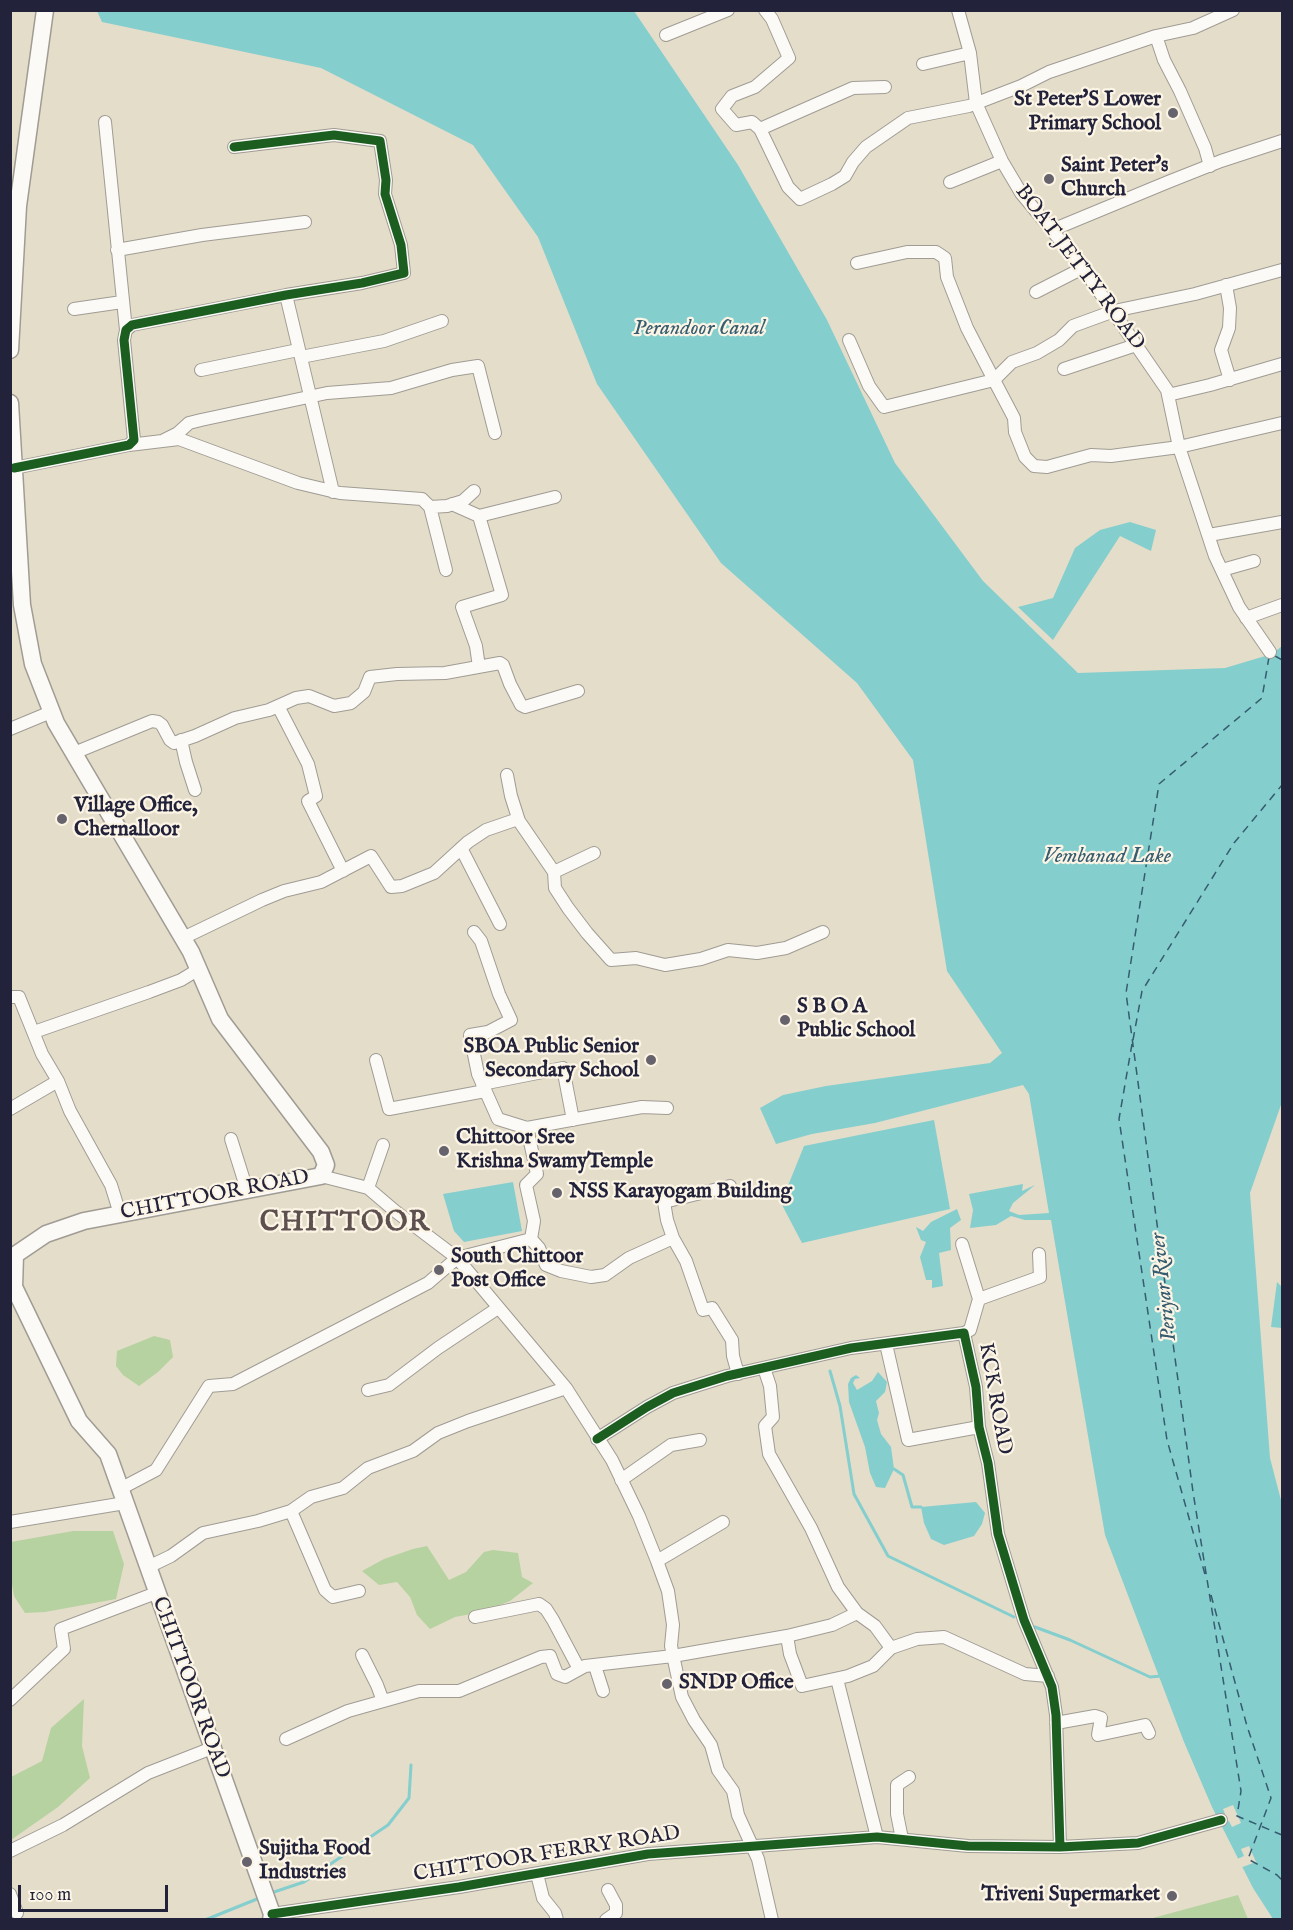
<!DOCTYPE html>
<html>
<head>
<meta charset="utf-8">
<style>
	body { margin:0 }
	#map { position:relative; width:1293px; height:1930px; overflow:hidden; background:#e4ddca; font-family:"IM FELL English",serif }
	canvas { display:block }
	.frame { position:absolute; inset:0; border:12px solid #22223b; pointer-events:none }
	.scale { position:absolute; left:18px; top:1885px; width:150px; height:27px; box-sizing:border-box; border:3px solid #22223b; border-top:0; padding-left:8px; font-size:18px; line-height:21px; white-space:nowrap; color:#22223b; -webkit-text-stroke:4px #fcf5e5; paint-order:stroke }
</style>
</head>
<body>
<div id="map">
<canvas width="1293" height="1930"></canvas>
<div class="frame"></div>
<div class="scale">100 m</div>
</div>
<script>
const g = document.querySelector('canvas').getContext('2d');
g.lineJoin = 'round';
function paint(path, color) {
  g.fillStyle = color;
  g.fill(path, 'evenodd');
}
function poly(rows) {
  const path = new Path2D();
  for (const r of rows) {
    path.moveTo(r[0], r[1]);
    for (let i = 2; i < r.length; i += 2) path.lineTo(r[i], r[i + 1]);
  }
  return path;
}
function stroke(path, color, width, dash) {
  g.strokeStyle = color;
  g.lineWidth = width;
  g.lineCap = dash ? 'butt' : 'round';
  g.setLineDash(dash || []);
  g.stroke(path);
}
function label(font, color, halo, rows, align = 'center') {
  g.font = font + ' "IM FELL English",serif';
  g.lineWidth = 4.5;
  g.setLineDash([]);
  g.textBaseline = 'middle';
  g.strokeStyle = halo;
  g.fillStyle = color;
  for (const [text, x, y, turn = 0] of rows) {
    g.save();
    g.translate(x, y);
    g.rotate((+turn || 0) * Math.PI / 180);
    g.textAlign = isNaN(turn) ? turn : align;
    if (halo) g.strokeText(text, 0, 0);
    g.fillText(text, 0, 0);
    g.restore();
  }
}
const green = poly([
	[154,1336,170,1340,173,1357,158,1372,139,1386,123,1375,116,1366,117,1351],
	[73,1531,113,1531,124,1564,116,1599,45,1612,25,1613,14,1596,11,1578,11,1542],
	[427,1546,449,1580,466,1572,484,1552,493,1550,518,1553,522,1577,533,1583,510,1601,482,1612,455,1617,430,1629,417,1615,410,1597,397,1582,379,1585,362,1571,384,1559,413,1549],
	[84,1699,82,1746,90,1778,58,1807,11,1840,11,1777,42,1761,51,1728],
	[1238,1895,1248,1919,1149,1919]
]);
const water = poly([
	[97,11,634,11,738,165,827,320,895,463,983,581,1078,673,1225,668,1272,654,1282,646,1282,1102,1250,1193,1270,1458,1282,1504,1282,1919,1273,1919,1253,1888,1212,1807,1184,1742,1105,1535,1051,1220,1025,1220,1011,1216,996,1225,970,1228,973,1210,969,1194,1023,1184,1022,1191,1035,1185,1013,1203,1009,1211,1019,1215,1049,1213,1029,1094,1023,1085,875,1123,812,1134,776,1144,760,1108,783,1095,826,1086,990,1063,1002,1053,947,971,913,760,857,683,721,563,597,384,538,237,473,145,321,68,102,22],
	[1130,522,1156,530,1151,551,1120,536,1053,640,1018,607,1053,598,1075,548,1100,530],
	[934,1120,950,1209,802,1243,781,1203,804,1146],
	[513,1182,522,1231,464,1242,454,1231,443,1194],
	[957,1209,961,1220,950,1228,951,1250,939,1253,943,1286,932,1288,932,1280,926,1280,920,1257,926,1242,921,1240,916,1227,923,1231,931,1222],
	[1277,1282,1282,1287,1282,1328,1271,1327],
	[878,1372,887,1382,885,1392,876,1401,879,1413,877,1420,881,1434,891,1447,894,1469,885,1488,876,1487,870,1473,865,1447,849,1402,848,1384,851,1378,856,1375,860,1378,855,1379,853,1383,857,1390,872,1381],
	[976,1502,985,1513,982,1524,974,1536,944,1545,931,1539,924,1523,921,1507]
]);
const pier = poly([
	[1233,1805,1241,1823,1232,1827,1229,1821,1219,1826,1216,1818,1225,1814,1223,1809],
	[1249,1846,1256,1862,1240,1868,1235,1860,1244,1856,1241,1849]
]);
const stream = poly([
	[830,1371,840,1406,854,1494,888,1556,1014,1617],
	[894,1469,903,1475,912,1507,921,1507],
	[1035,1627,1070,1640,1150,1677,1161,1676],
	[274,1892,304,1882,388,1825,409,1798,411,1765],
	[205,1920,257,1899]
]);
const ferry = poly([
	[1275,656,1282,660],
	[1269,657,1262,698,1159,784,1126,993,1193,1492,1241,1791,1237,1816,1282,1835],
	[1133,1040,1142,991,1234,843,1282,785],
	[1132,1044,1119,1119,1167,1440,1206,1578],
	[1211,1595,1247,1726,1271,1798,1248,1859,1277,1875,1282,1880]
]);
const minor = poly([
	[765,10,772,19,789,58,755,87,732,96,722,109,736,125,752,122,760,129,788,187,800,199,832,184,845,176,853,162,866,147,908,118,969,106,1021,86,1049,72,1156,36,1193,28,1233,10],
	[958,10,970,53,976,103,1002,161,1021,193,1083,268,1167,390,1179,447,1215,556,1239,607,1270,652],
	[666,35,728,10],
	[1156,36,1164,60,1180,91,1205,148,1210,166],
	[923,64,970,53],
	[105,122,126,330],
	[760,129,853,88,885,87],
	[950,182,1002,161],
	[1052,230,1168,182,1221,161,1282,141],
	[117,250,202,235,305,222],
	[857,263,907,252,936,252,945,258,947,277,967,328,994,380,1012,362,1037,353,1059,340,1073,326,1114,311,1195,294,1282,270],
	[1226,285,1230,308,1229,328,1221,350,1230,380],
	[1036,292,1083,268],
	[286,295,333,492],
	[74,309,122,302],
	[849,340,869,386,884,407,994,380,1014,418,1015,432,1025,457,1034,466,1047,467,1091,455,1111,456,1179,447,1282,423],
	[301,357,384,341,442,321],
	[1064,369,1136,345],
	[201,370,298,350],
	[1168,395,1210,385,1282,364],
	[164,440,178,433,189,423,201,420,327,393,391,388,452,370,478,366,495,433],
	[129,445,179,439,298,483,340,493,422,499,430,507,447,506,463,501,474,491],
	[14,468,129,445,134,440,124,340,126,330,132,325,286,295,362,283,404,273,401,245,385,194,386,180,380,141,334,135,234,147],
	[452,504,479,516],
	[430,507,446,570],
	[1209,535,1282,522],
	[1222,570,1254,561],
	[1246,618,1282,605],
	[479,667,476,646,462,607,502,595,479,516,555,497],
	[278,706,308,764,316,796,308,801,343,871],
	[10,729,51,712],
	[181,740,186,762,195,790],
	[74,753,152,721,158,722,162,725,170,740,174,743,195,736,235,718,269,710,296,698,309,696,334,706,351,703,364,692,370,677,397,674,445,673,500,663,503,665,510,684,521,705,525,707,578,691],
	[507,775,511,796,519,821],
	[461,848,500,924],
	[554,872,555,888,568,908,587,933,611,960,636,958,665,965,701,959,728,950,757,953,786,948,823,932],
	[474,932,481,941,499,994,511,1020,488,1032,470,1035,478,1074,498,1119,527,1128],
	[183,938,262,900,284,891,321,882,371,856,391,887,402,886,434,873,468,842,486,830,515,820,519,821,554,872,594,853],
	[10,997,19,997,42,1054,58,1081,70,1111,111,1185,120,1214],
	[34,1032,149,992,181,980,199,969],
	[376,1060,389,1109,485,1091],
	[482,1084,563,1068,573,1120],
	[10,1109,58,1081],
	[231,1139,247,1190],
	[730,1186,664,1202,667,1220,673,1238,686,1261,703,1310,712,1308,732,1340,733,1356,738,1374],
	[368,1188,383,1145],
	[531,1239,539,1248,546,1265,561,1271,591,1277,605,1275,629,1258,673,1238],
	[962,1244,979,1299],
	[964,1333,970,1330,979,1299,1040,1277,1039,1254],
	[886,1344,908,1440,979,1427],
	[764,1368,770,1386,773,1417,765,1426,769,1454,811,1528,838,1587,857,1613,875,1626,891,1648,917,1639,944,1637,1025,1674,1048,1676],
	[566,1388,612,1460,639,1516,657,1561,668,1591,673,1625,671,1646,682,1697,694,1720,711,1745,718,1770,733,1791,738,1815,758,1859,772,1920],
	[368,1390,389,1385,438,1348,498,1308],
	[597,1439,647,1407,673,1393,727,1376,851,1348,964,1333,976,1387,979,1427,988,1463,998,1534,1024,1620,1052,1687,1056,1715,1060,1847],
	[621,1480,671,1445,700,1440],
	[120,1489,156,1470,209,1386,233,1384,428,1283,457,1258,531,1239,534,1221,526,1185,537,1174,527,1128,642,1107,667,1108],
	[291,1511,325,1590,333,1597,359,1591],
	[10,1522,125,1503],
	[657,1561,723,1522],
	[148,1567,171,1556,203,1533,258,1521,291,1511,311,1497,343,1488,368,1468,413,1451,438,1433,468,1421,566,1388,457,1258,395,1211,368,1188,321,1176],
	[857,1613,832,1625,787,1636,790,1654,802,1686,848,1676,873,1666,891,1648],
	[475,1617,539,1604,546,1609,553,1620,579,1669],
	[362,1655,377,1685,383,1701],
	[595,1666,603,1691],
	[837,1679,877,1837],
	[10,1700,64,1649,61,1629,156,1593],
	[1056,1723,1095,1716,1101,1718,1098,1735,1145,1725,1149,1733],
	[286,1739,348,1711,419,1691,459,1691,541,1657,550,1656,557,1674,565,1677,585,1666,673,1656,787,1636],
	[902,1839,897,1814,897,1785,909,1777],
	[10,1851,63,1825,148,1773,212,1748],
	[537,1874,543,1898,555,1913,557,1920],
	[10,1894,17,1913],
	[272,1914,459,1887,648,1854,877,1837,968,1846,1060,1847,1138,1843,1221,1820],
	[606,1920,616,1913,616,1905,608,1890]
]);
const major = poly([
	[10,350,18,206,45,10],
	[10,403,22,605,33,664,56,723,191,952,220,1019,321,1152,326,1165,321,1176,84,1221,46,1234,15,1255,14,1287,79,1421,108,1454,272,1914,271,1920]
]);
const cycleway = poly([
	[14,468,129,445,134,440,124,340,126,330,132,325,286,295,362,283,404,273,401,245,385,194,386,180,380,141,334,135,234,147],
	[597,1439,647,1407,673,1393,727,1376,851,1348,964,1333,976,1387,979,1427,988,1463,998,1534,1024,1620,1052,1687,1056,1715,1060,1847],
	[272,1914,459,1887,648,1854,877,1837,968,1846,1060,1847,1138,1843,1221,1820]
]);
const markers = [
	[1173,113,6,"#66636d"],
	[1049,179,6,"#66636d"],
	[62,819,6,"#66636d"],
	[785,1020,6,"#66636d"],
	[651,1060,6,"#66636d"],
	[444,1151,6,"#66636d"],
	[557,1193,6,"#66636d"],
	[439,1270,6,"#66636d"],
	[667,1684,6,"#66636d"],
	[247,1862,6,"#66636d"],
	[1172,1896,6,"#66636d"]
];
const poiNames = [
	["St Peter'S Lower",1161,101,"right"],
	["Primary School",1161,125,"right"],
	["Saint Peter's",1061,167],
	["Church",1061,191],
	["Village Office,",74,807],
	["Chernalloor",74,831],
	["S B O A",797,1008],
	["Public School",797,1032],
	["SBOA Public Senior",639,1048,"right"],
	["Secondary School",639,1072,"right"],
	["Chittoor Sree",456,1139],
	["Krishna SwamyTemple",456,1163],
	["NSS Karayogam Building",569,1193],
	["South Chittoor",451,1258],
	["Post Office",451,1282],
	["SNDP Office",679,1684],
	["Sujitha Food",259,1850],
	["Industries",259,1874],
	["Triveni Supermarket",1160,1896,"right"]
];
const streetNames = [
	["BOAT JETTY ROAD",1079,268,53],
	["CHITTOOR ROAD",215,1196,-11],
	["KCK ROAD",994,1399,80],
	["CHITTOOR ROAD",190,1688,70],
	["CHITTOOR FERRY ROAD",547,1855,-9]
];
const waterNames = [
	["Perandoor Canal",699,329],
	["Vembanad Lake",1107,857],
	["Periyar River",1165,1287,-96]
];
const districtNames = [
	["CHITTOOR",345,1224]
];
paint(green, '#b6d2a0');
paint(water, '#84cece');
paint(pier, '#e4ddca');
stroke(stream, '#84cece', 3);
stroke(ferry, '#365c6f', 1.5, [8, 6]);
stroke(minor, '#a09c94', 14);
stroke(major, '#a09c94', 19);
stroke(minor, '#fbfaf7', 12);
stroke(major, '#fbfaf7', 16);
stroke(cycleway, '#1b5e20', 9);
for (const [x, y, r, color] of markers) {
  const dot = new Path2D();
  dot.arc(x, y, r, 0, 2 * Math.PI);
  g.fillStyle = color;
  g.fill(dot);
  stroke(dot, '#fcf5e5', 2);
}
label('bold 21px', '#22223b', '#fcf5e5', poiNames, 'left');
label('21px', '#22223b', '#fcf5e5', streetNames);
label('italic 22px', '#365c6f', '#fcf5e5', waterNames);
g.letterSpacing = '1.5px';
label('bold 27px', '#5d504f', '#fcf5e5', districtNames);
g.letterSpacing = '0px';
</script>
</body>
</html>
